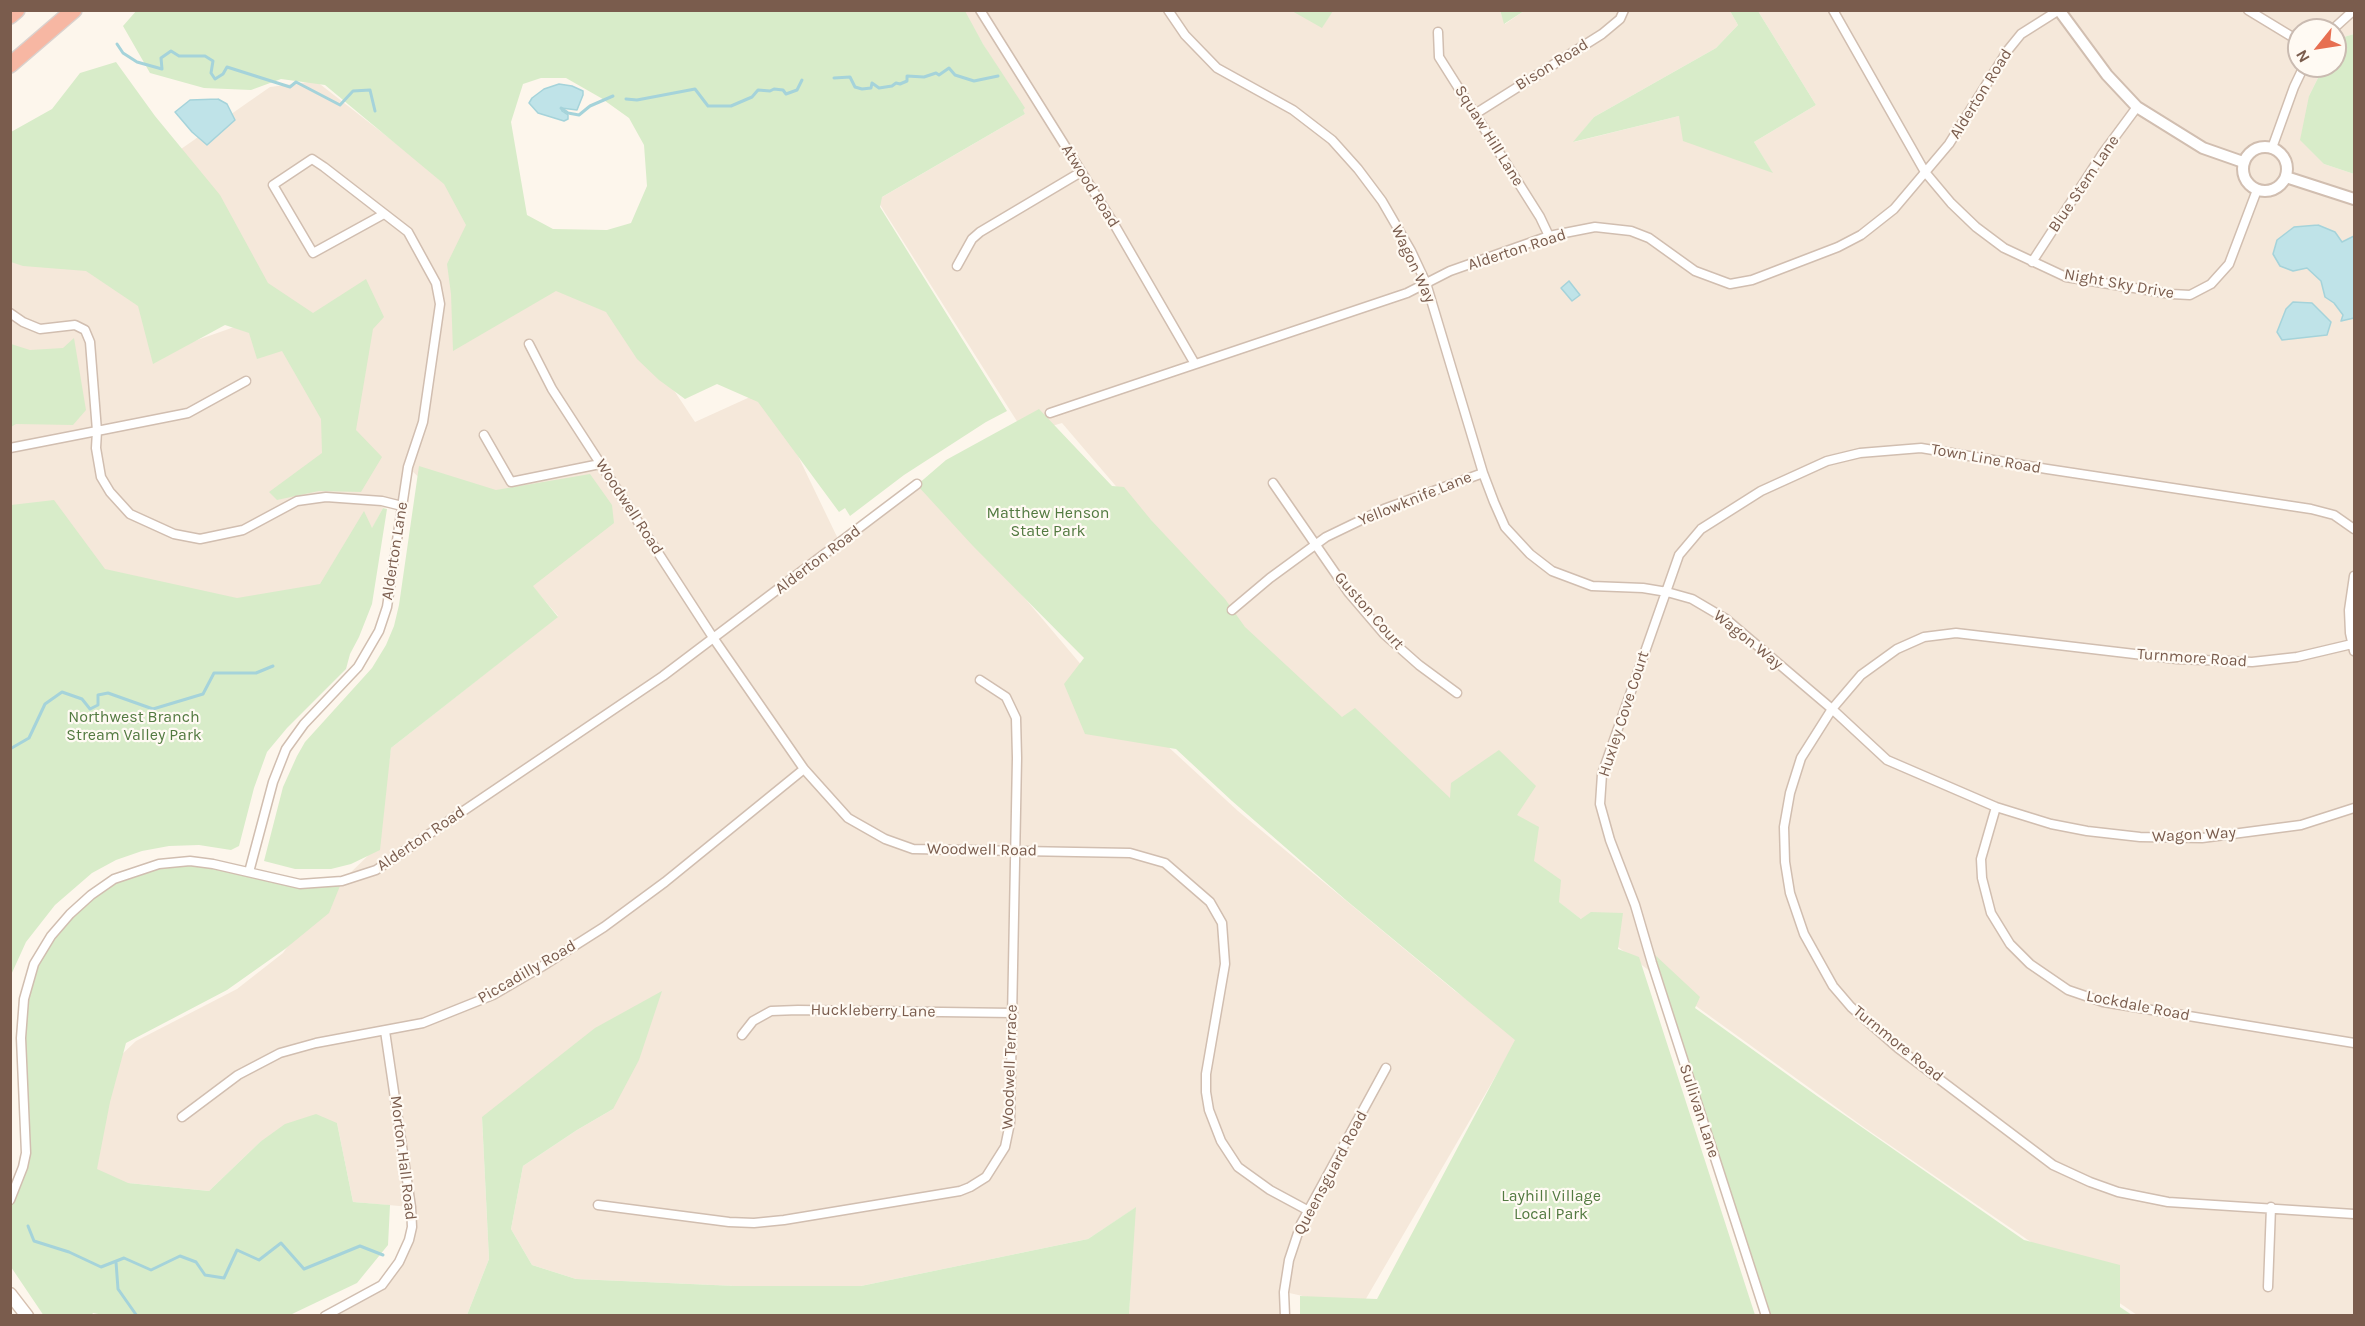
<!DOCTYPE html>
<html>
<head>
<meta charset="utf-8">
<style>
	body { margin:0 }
	#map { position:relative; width:2365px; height:1326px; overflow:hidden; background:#fdf6ec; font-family:Karla,sans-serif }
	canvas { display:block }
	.frame { position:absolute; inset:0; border:12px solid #7a5c4d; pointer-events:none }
	.north { position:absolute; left:2287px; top:18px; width:60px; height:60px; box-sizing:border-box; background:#fffaf3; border:2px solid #cabbb1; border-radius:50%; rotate:240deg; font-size:16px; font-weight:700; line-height:24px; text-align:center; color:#7a5c4d }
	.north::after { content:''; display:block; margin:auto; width:21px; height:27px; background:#e76f51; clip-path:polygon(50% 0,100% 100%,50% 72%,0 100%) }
</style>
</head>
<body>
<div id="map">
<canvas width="2365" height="1326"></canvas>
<div class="frame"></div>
<div class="north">N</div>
</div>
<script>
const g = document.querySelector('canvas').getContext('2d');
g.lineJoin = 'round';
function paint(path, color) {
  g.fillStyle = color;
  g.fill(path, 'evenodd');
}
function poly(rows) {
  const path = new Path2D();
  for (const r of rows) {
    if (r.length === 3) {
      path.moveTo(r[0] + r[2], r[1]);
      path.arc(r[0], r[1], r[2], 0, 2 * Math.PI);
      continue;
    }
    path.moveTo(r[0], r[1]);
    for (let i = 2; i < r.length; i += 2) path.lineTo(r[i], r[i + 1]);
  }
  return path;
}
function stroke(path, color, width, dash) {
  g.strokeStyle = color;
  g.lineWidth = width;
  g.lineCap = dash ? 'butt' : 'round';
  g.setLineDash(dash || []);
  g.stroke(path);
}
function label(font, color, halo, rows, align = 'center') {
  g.font = font + ' Karla,sans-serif';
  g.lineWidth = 4.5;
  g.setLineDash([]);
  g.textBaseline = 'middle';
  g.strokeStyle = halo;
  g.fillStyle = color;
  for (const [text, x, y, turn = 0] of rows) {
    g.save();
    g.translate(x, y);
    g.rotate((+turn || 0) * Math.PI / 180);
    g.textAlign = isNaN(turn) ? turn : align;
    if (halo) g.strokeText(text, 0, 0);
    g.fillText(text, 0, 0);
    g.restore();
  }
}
const residential = poly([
	[1292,10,1322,27,1333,10,1500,11,1505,24,1524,11,1730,11,1738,25,1716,48,1594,117,1574,142,1679,116,1772,172,1754,142,1816,105,1758,11,2354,11,2354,34,2344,37,2335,49,2335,30,2299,30,2299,66,2324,66,2309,96,2324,164,2354,174,2354,1315,2137,1315,1865,1128,1700,1009,1540,888,1415,787,1231,621,1062,423,1025,434,877,200,1025,114,963,11],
	[316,81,457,191,552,249,622,312,695,422,761,392,799,458,840,543,917,484,929,485,1089,674,1238,811,1455,991,1519,1036,1360,1309,1285,1292,1285,1315,1129,1315,1135,1208,1088,1239,861,1286,736,1286,576,1279,532,1265,511,1229,523,1166,577,1130,613,1109,482,1117,489,1259,467,1315,325,1315,382,1285,409,1240,411,1207,353,1202,337,1123,260,1142,209,1191,128,1183,111,1209,73,1143,118,1058,136,1041,237,989,283,953,319,903,377,847,391,748,558,616,533,587,408,467,402,506,383,508,338,594,171,609,11,516,11,241,105,248,143,296,163,352,240,325,181,149,270,87]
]);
const green = poly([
	[137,10,965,11,983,44,1025,108,1023,110,1025,114,882,197,880,207,1007,411,986,422,904,475,850,516,845,508,839,512,758,402,717,384,685,399,659,380,637,359,606,312,556,291,453,351,451,294,447,264,466,225,444,184,325,85,281,79,251,90,204,88,150,73,123,26],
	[541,78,566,78,601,98,629,118,644,145,647,186,631,223,607,230,553,229,527,215,511,122,523,84],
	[1500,10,1524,10,1524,11,1504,24],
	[1292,11,1333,11,1322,28],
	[1730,11,1758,11,1816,105,1754,142,1773,173,1683,141,1679,116,1573,142,1594,117,1716,48,1738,25],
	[2354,34,2354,174,2324,164,2300,140,2309,96,2324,66,2335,66,2335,49,2344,37],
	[116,62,155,116,220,195,268,283,313,313,366,279,384,317,373,329,356,430,382,457,361,492,319,491,277,500,269,492,322,453,321,419,282,351,257,359,249,333,225,325,153,364,138,306,86,271,23,266,11,262,11,132,52,109,80,73],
	[74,338,86,410,73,425,16,424,11,427,11,344,30,350,63,348],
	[1039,409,1112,486,1124,487,1151,520,1225,599,1245,627,1342,717,1355,708,1450,798,1451,783,1499,750,1536,786,1517,815,1539,827,1534,861,1561,880,1559,902,1581,919,1591,912,1623,913,1618,949,1639,957,1755,1315,1300,1315,1300,1296,1377,1299,1515,1040,1347,901,1232,801,1176,749,1085,734,1064,684,1084,658,973,546,917,485,946,460],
	[419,466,496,490,590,474,612,505,614,523,533,586,558,617,391,748,380,850,351,864,331,869,295,869,264,861,283,787,297,756,305,742,372,668,386,645,394,626,399,605],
	[54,500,105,569,237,598,320,584,364,511,372,528,383,508,387,509,372,604,359,637,350,654,346,669,287,728,267,752,254,788,239,846,231,850,199,845,169,846,142,851,116,860,92,873,55,905,26,942,11,975,11,505],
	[190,861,273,879,342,881,329,913,285,949,227,990,126,1043,110,1102,97,1169,128,1183,209,1191,260,1142,285,1124,316,1114,337,1123,353,1202,390,1205,388,1245,357,1283,290,1315,109,1316,93,1313,91,1316,44,1316,11,1267,11,1206,23,1167,21,1038,34,964,51,936,91,895,140,869],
	[1655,955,1700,997,1695,1008,1817,1096,2024,1240,2120,1265,2120,1307,2132,1315,1768,1315,1657,979,1664,984],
	[662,991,639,1060,613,1109,577,1130,523,1166,511,1229,532,1265,576,1279,736,1286,861,1286,1088,1239,1136,1207,1129,1315,467,1315,489,1259,482,1117,595,1028]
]);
const water = poly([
	[559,84,572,86,583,91,583,95,577,110,561,108,562,111,568,115,568,119,564,121,538,113,529,103,532,98,544,89,559,84],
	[218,99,227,104,235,120,207,145,192,132,175,112,190,100,218,99],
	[2318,225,2335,232,2342,242,2354,236,2354,318,2341,321,2343,315,2334,303,2325,297,2321,281,2307,268,2293,271,2280,266,2273,254,2277,240,2294,227,2318,225],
	[1569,281,1580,295,1572,301,1561,288,1569,281],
	[2293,302,2312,303,2331,322,2327,335,2282,340,2277,332,2286,309,2293,302]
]);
const stream = poly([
	[117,44,123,53,137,62,162,69,161,58,171,51,179,56,205,56,213,61,211,73,215,79,223,74,227,67,290,87,296,82,340,105,353,91,370,90,375,111],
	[834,78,850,77,855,87,862,89,871,88,872,83,879,88,892,86,896,83,900,84,907,81,907,76,924,77,936,73,939,75,949,68,955,75,974,81,998,76],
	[626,99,637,100,695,89,708,106,731,106,752,97,758,90,770,91,774,89,783,90,786,94,797,90,802,80],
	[561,108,568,113,579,115,590,106,613,96],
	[10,749,29,738,45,704,62,692,82,699,90,709,98,705,98,695,108,693,153,709,203,694,214,673,256,673,273,666],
	[28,1226,34,1241,69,1252,101,1267,124,1258,151,1270,180,1256,196,1262,205,1275,224,1278,237,1250,259,1260,281,1243,304,1269,360,1246,383,1255],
	[116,1262,118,1289,137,1316]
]);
const minor = poly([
	[980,10,1114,224,1195,364],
	[1168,10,1185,35,1217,68,1293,110,1332,140,1358,169,1382,201,1411,251,1426,283,1483,473,1494,502,1505,527,1530,554,1552,571,1592,586,1643,588,1667,592,1692,599,1726,619,1832,709,1887,760,1996,807,2051,824,2087,831,2140,837,2202,838,2301,825,2354,808],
	[1833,10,1925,172,1951,203,1976,227,2004,248,2066,277,2171,294,2190,295,2211,284,2229,264,2257,190],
	[2248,10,2299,41],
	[2332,30,2354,10],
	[1438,32,1439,57,1540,217,1549,236],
	[1475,114,1602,34,1620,19,1624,10],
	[2272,148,2294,87,2304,66],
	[2032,262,2103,153,2137,107],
	[957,266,972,239,980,232,1081,172],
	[10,313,23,322,40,329,75,325,85,330,90,342,97,431,10,448],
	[529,344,552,389,714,639,804,769,848,818,885,839,913,849,1130,853,1165,863,1210,902,1222,923,1225,964,1206,1074,1206,1092,1209,1110,1221,1141,1238,1167,1270,1190,1309,1211],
	[246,381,188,413,97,431,96,448,101,477,110,492,130,514,174,534,200,539,243,530,297,501,326,497,382,501,402,506],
	[1050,413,1407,293,1450,271,1549,236,1595,227,1631,231,1649,238,1695,271,1730,284,1752,280,1838,247,1861,235,1894,209,1949,144,2008,50,2021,34,2059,10],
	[484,435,511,482,600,464],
	[1273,483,1349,593,1384,634,1419,665,1457,693],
	[2354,576,2349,610,2350,633,2354,651],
	[1232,610,1270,578,1326,537,1384,509,1483,473],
	[2352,644,2297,657,2252,662,2177,659,1956,633,1924,637,1897,649,1861,675,1832,709,1801,758,1790,793,1784,827,1785,862,1790,893,1804,934,1833,986,1851,1007,1898,1048,2053,1165,2090,1182,2118,1192,2168,1202,2354,1214],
	[1996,807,1981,859,1982,878,1991,913,2010,944,2030,964,2068,990,2103,1002,2354,1043],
	[249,872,273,782,286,749,304,724,358,667,379,631,387,607,408,467,423,422,440,304,436,283,408,232,324,167,312,159,273,185,313,253,384,214],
	[742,1035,753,1021,771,1011,798,1010,1013,1013],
	[182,1117,238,1075,280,1053,316,1043,423,1023,493,995,541,967,604,927,665,882,804,769],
	[10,1200,23,1167,26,1153,21,1038,24,999,34,964,51,936,70,914,91,895,114,879,159,864,190,861,213,864,300,884,342,881,376,870,663,676,917,484],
	[598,1205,729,1222,754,1223,784,1220,960,1191,970,1187,986,1177,1005,1147,1010,1123,1017,758,1016,718,1006,697,980,680],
	[2268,1287,2271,1207],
	[325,1316,382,1285,399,1262,409,1240,412,1227,411,1207,385,1031],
	[1285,1316,1284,1292,1289,1260,1301,1224,1386,1068],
	[1766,1316,1652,963,1635,905,1610,840,1600,804,1602,774,1679,555,1701,529,1761,491,1827,461,1860,453,1921,448,2047,469,2311,509,2334,515,2354,529]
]);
const tertiary = poly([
	[2059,10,2107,75,2137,107,2203,148,2243,162],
	[2265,169,22],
	[2286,177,2354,199]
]);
const secondary = poly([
	[10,1294,27,1316]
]);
const motorway = poly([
	[10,16,17,10],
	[10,65,74,10]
]);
const streetNames = [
	["Bison Road",1552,65,-32],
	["Alderton Road",1981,94,-58],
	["Squaw Hill Lane",1489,136,58],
	["Blue Stem Lane",2084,184,-56],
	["Atwood Road",1090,186,58],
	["Alderton Road",1517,250,-18],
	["Wagon Way",1413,264,65],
	["Night Sky Drive",2119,284,10],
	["Town Line Road",1986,459,10],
	["Yellowknife Lane",1415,499,-22],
	["Woodwell Road",629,507,57],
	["Alderton Lane",395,551,-81],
	["Alderton Road",818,560,-37],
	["Guston Court",1369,611,49],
	["Wagon Way",1748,640,39],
	["Turnmore Road",2192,658,4],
	["Huxley Cove Court",1624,714,-72],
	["Wagon Way",2194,835,-3],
	["Alderton Road",421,839,-34],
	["Woodwell Road",982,850,1],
	["Piccadilly Road",527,972,-30],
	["Lockdale Road",2138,1006,11],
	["Huckleberry Lane",873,1011,1],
	["Turnmore Road",1898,1044,39],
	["Woodwell Terrace",1010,1067,-88],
	["Sullivan Lane",1699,1111,72],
	["Morton Hall Road",403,1158,83],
	["Queensguard Road",1331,1173,-62]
];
const parkNames = [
	["Matthew Henson",1048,513],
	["State Park",1048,531],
	["Northwest Branch",134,717],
	["Stream Valley Park",134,735],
	["Layhill Village",1551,1196],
	["Local Park",1551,1214]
];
paint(residential, '#f5e8da');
paint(green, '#d8ecc9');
paint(water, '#bfe3e8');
stroke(water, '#a5d3da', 1.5);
stroke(stream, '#a5d3da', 3);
stroke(minor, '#d1beb0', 11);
stroke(tertiary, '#d1beb0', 14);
stroke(secondary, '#d6c0b0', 15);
stroke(motorway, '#dad1cd', 18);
stroke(minor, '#fff', 8);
stroke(tertiary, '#fff', 10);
stroke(secondary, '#fff', 12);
stroke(motorway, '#f7b7a3', 15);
label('16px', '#7a5c4d', '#fffaf3', streetNames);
label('16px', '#537a41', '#fffaf3', parkNames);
</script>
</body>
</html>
